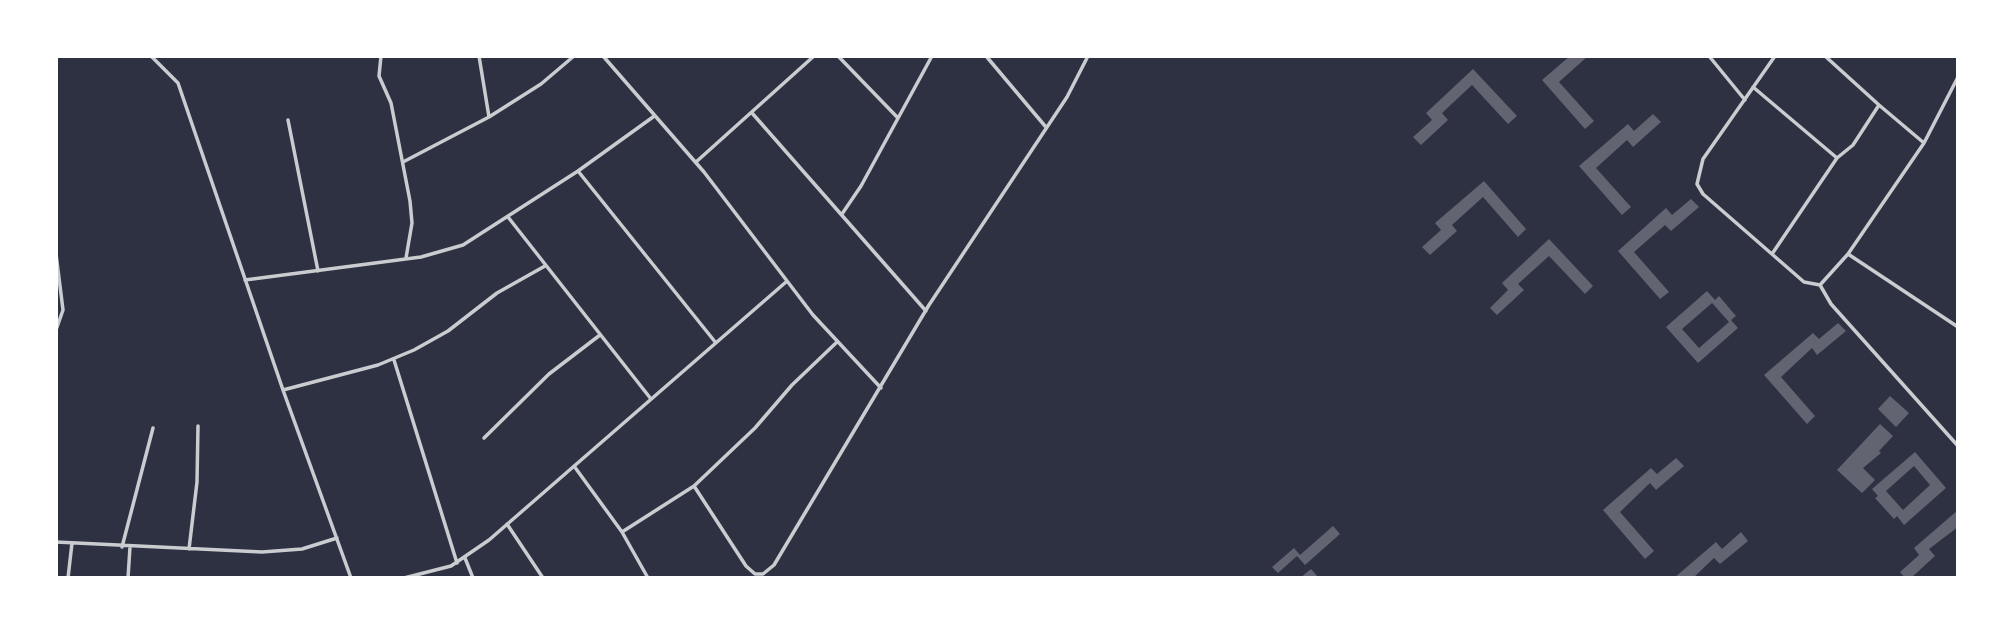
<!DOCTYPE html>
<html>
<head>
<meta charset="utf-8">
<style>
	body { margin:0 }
	#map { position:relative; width:2014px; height:634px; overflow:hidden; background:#2d3142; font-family:"Nunito Sans",sans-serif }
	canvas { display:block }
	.frame { position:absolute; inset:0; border:58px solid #fff; pointer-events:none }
</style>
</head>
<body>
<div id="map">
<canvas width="2014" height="634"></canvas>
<div class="frame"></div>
</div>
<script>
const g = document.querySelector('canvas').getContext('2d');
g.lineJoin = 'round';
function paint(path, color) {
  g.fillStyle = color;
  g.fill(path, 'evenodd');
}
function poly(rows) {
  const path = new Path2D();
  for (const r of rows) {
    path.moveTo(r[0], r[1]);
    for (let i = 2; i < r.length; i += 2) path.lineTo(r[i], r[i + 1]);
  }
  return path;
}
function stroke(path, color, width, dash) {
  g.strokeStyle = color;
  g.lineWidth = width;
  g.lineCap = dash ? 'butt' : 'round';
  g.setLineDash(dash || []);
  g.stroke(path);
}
const building = poly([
	[1570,56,1588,56,1559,82,1594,121,1585,129,1542,80],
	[1473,69,1517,116,1508,124,1472,85,1442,113,1448,120,1421,145,1413,137,1432,120,1426,113],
	[1653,114,1661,122,1633,147,1627,140,1596,168,1631,207,1622,215,1579,166,1628,124,1634,131],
	[1484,181,1526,229,1518,237,1483,197,1452,225,1457,231,1430,255,1422,247,1441,230,1435,223],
	[1691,199,1699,207,1671,231,1665,225,1634,252,1669,292,1660,299,1618,251,1666,208,1672,215],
	[1549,239,1593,286,1585,294,1549,256,1518,284,1524,290,1497,315,1490,308,1508,290,1502,283],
	[1707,291,1715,300,1719,296,1736,316,1731,320,1738,328,1698,363,1666,327],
	[1712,303,1729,322,1699,348,1682,329],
	[1838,323,1846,331,1817,355,1812,348,1781,377,1815,416,1807,424,1764,375,1813,333,1819,339],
	[1890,396,1909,413,1896,427,1878,409],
	[1880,424,1893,436,1879,451,1881,453,1863,468,1875,480,1862,493,1837,470],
	[1915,452,1946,488,1904,525,1897,516,1894,519,1875,498,1878,496,1872,489],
	[1914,466,1930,485,1903,510,1886,491],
	[1676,458,1684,466,1656,490,1650,483,1620,512,1654,551,1645,559,1603,510,1651,468,1657,474],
	[1958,510,1958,527,1929,549,1935,556,1911,578,1905,578,1900,572,1919,555,1914,548],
	[1333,526,1340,534,1305,565,1297,556,1278,573,1272,567,1294,548,1300,555],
	[1741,532,1748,541,1720,564,1714,558,1693,578,1674,578,1716,542,1722,549],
	[1311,569,1319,578,1300,578]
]);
const minor = poly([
	[151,56,178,83,283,390,351,578],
	[381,56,379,76,391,103,410,201,412,223,406,258],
	[479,56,489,117],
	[603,56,704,172,813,315,881,388],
	[838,56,897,117],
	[986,56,1045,126],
	[1709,56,1745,100],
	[1775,56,1703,159,1697,184,1703,194,1804,282,1820,285,1831,304,1958,446],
	[1825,56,1879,105,1853,145,1837,158],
	[1753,87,1837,158,1772,254],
	[752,113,926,311],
	[288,120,318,271],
	[1924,143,1958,77],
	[403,162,489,117,541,84,574,56],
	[696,162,814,56],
	[578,171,716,343],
	[842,214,861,186,932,56],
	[508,217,651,399],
	[56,254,63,310,56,330],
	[1848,254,1924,143,1879,105],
	[245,280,421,257,463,245,578,171,653,117],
	[1820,285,1848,254,1958,327],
	[394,360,457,563],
	[283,390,378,365,414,350,448,331,497,293,545,266],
	[484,438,549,374,600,335],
	[574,466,622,532,648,578],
	[694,486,746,566,755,574,763,574,774,565,929,305,1067,97,1088,56],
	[507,524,543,578],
	[622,532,694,486,755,428,792,385,837,342],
	[56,542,262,552,302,549,337,538],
	[122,547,153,428],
	[189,549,197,482,198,426],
	[465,558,473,578],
	[68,578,72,543],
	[128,578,130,547],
	[404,578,451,566,489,540,786,282]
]);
paint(building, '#626471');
stroke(minor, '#caccd0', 3.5);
</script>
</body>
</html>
